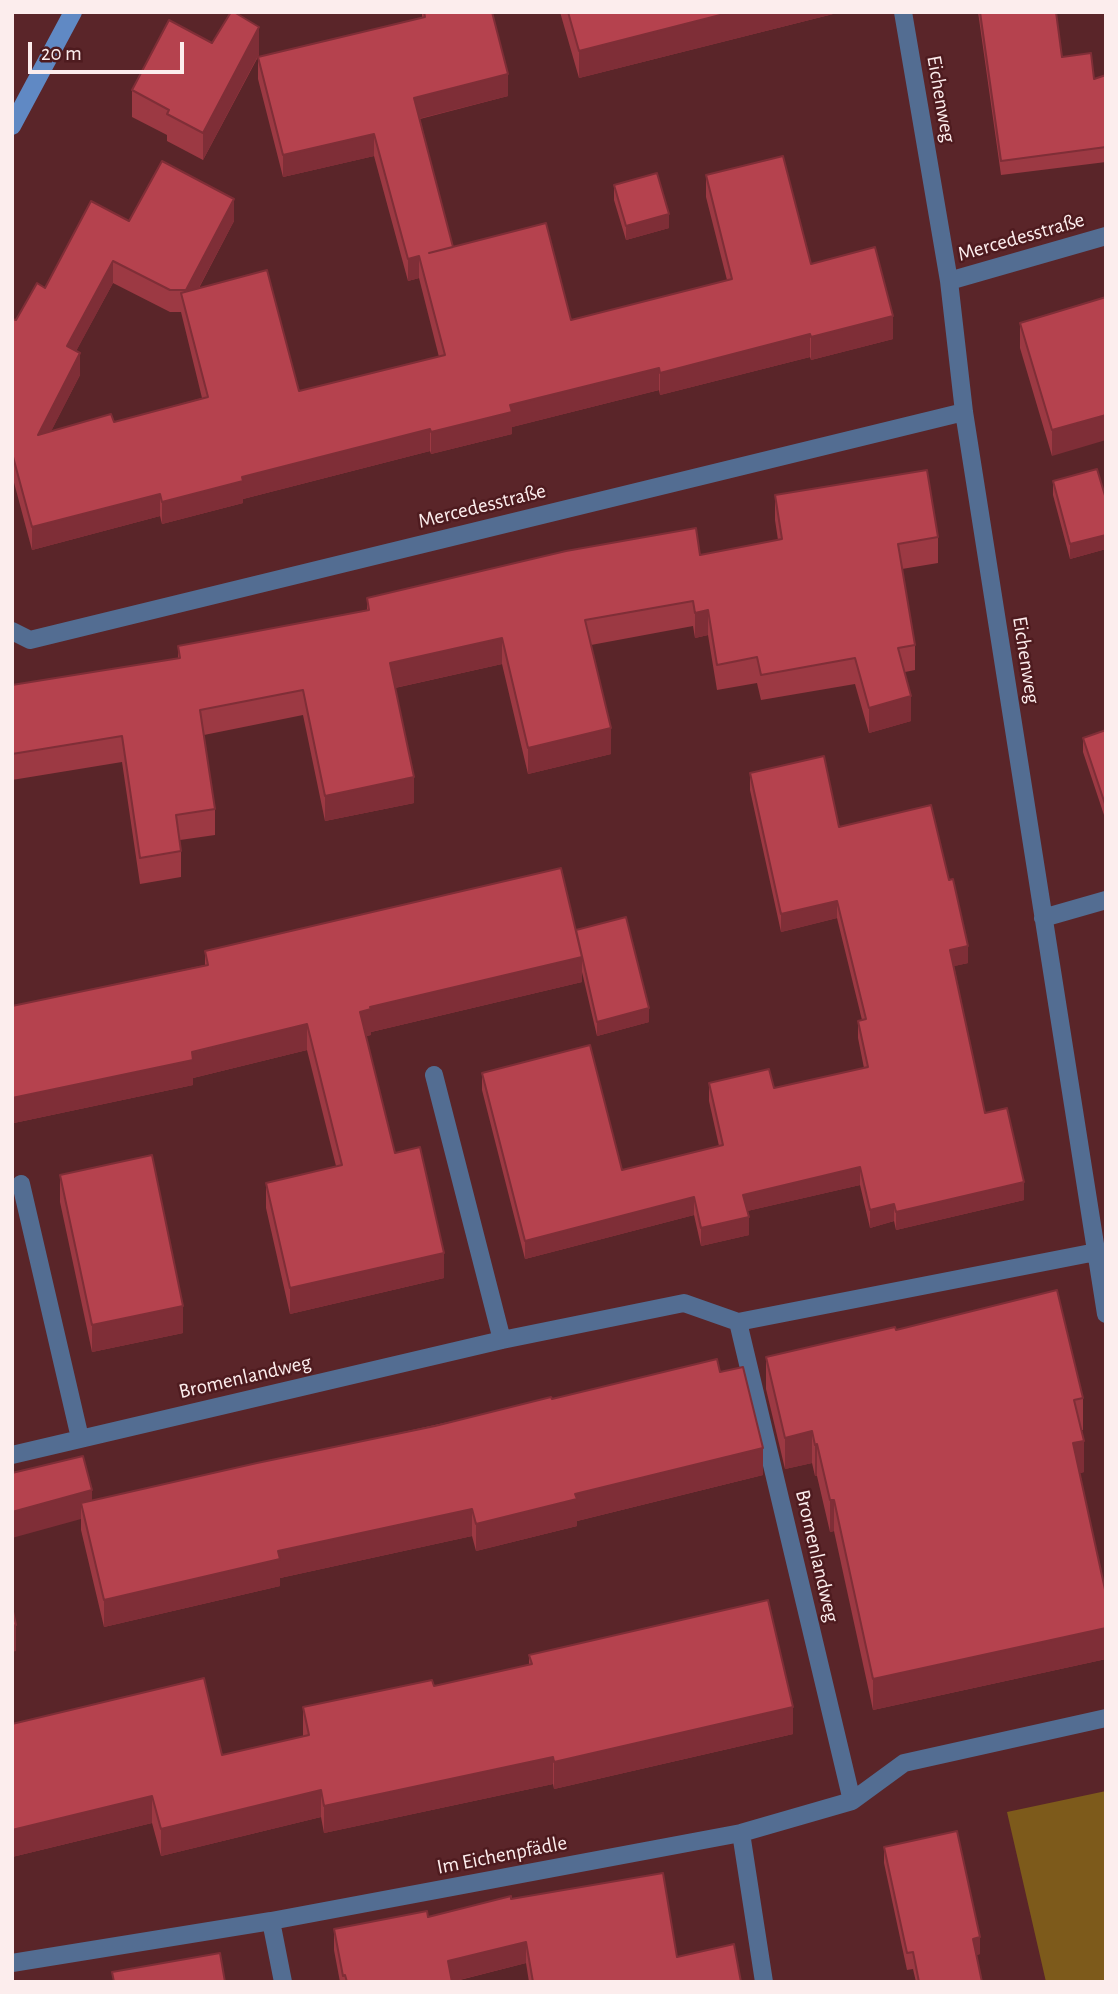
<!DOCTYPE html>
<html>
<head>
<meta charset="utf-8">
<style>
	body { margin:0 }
	#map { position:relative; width:1118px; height:1994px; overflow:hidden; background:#5a2529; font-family:"Alegreya Sans",sans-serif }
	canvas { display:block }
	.frame { position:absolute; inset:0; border:14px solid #fceded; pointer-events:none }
	.scale { position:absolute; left:28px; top:42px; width:156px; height:32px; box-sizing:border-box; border:4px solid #fceded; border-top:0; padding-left:9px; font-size:21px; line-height:24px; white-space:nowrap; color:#fceded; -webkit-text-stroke:5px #4e1b1f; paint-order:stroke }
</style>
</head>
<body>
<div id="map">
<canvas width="1118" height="1994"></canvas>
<div class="frame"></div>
<div class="scale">20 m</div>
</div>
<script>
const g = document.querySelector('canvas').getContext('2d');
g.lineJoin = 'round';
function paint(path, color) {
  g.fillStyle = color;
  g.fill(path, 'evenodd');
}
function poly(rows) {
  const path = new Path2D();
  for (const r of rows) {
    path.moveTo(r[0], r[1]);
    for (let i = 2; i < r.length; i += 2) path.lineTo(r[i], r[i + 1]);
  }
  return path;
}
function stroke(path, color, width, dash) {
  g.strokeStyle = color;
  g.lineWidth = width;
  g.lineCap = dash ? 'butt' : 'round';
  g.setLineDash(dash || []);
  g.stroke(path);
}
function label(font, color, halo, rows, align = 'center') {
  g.font = font + ' "Alegreya Sans",sans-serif';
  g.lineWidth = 5;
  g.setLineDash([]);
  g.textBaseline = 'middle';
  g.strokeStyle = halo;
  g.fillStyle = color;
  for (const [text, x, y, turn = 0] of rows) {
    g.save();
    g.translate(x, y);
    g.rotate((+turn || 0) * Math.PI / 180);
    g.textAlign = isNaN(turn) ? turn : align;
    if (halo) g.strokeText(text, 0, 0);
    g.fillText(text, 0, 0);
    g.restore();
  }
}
const green = poly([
	[1106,1791,1106,1982,1046,1982,1007,1812]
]);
const street = poly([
	[903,12,949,281,964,412,1106,1314],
	[949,281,1106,236],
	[12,631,30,640,964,412],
	[1043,918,1106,900],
	[434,1075,502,1340],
	[21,1184,80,1438],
	[738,1322,852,1801],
	[12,1455,502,1340,684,1303,738,1322,1096,1252],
	[741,1833,764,1982],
	[271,1921,283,1982],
	[12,1963,271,1921,741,1833,852,1801,904,1763,1106,1718]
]);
const secondary = poly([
	[12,126,73,12]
]);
const wall = poly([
	[422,12,492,12,508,96,420,119,453,247,571,320,727,280,706,197,706,175,811,264,893,339,811,360,810,357,660,395,659,390,512,427,512,434,431,454,430,451,243,499,243,503,162,524,160,516,32,550,12,475,12,319,16,320,45,288,129,221,234,221,199,288,299,391,439,357,419,278,408,281,374,156,283,177,258,79,258,57,203,160,167,141,167,135,132,117,132,90,212,43,259,54,258,57,422,18],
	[113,283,170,312,181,312,202,398,114,422,51,431,80,375,76,351],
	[560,12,841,12,579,78],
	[978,12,1056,12,1062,57,1094,79,1106,75,1106,162,1001,175],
	[614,185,669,228,626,240,614,200],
	[1106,297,1052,456,1020,348,1020,323],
	[1053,481,1106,499,1106,549,1070,559,1053,495],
	[775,495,938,537,938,563,902,569,915,645,915,670,905,672,911,721,869,733,855,684,761,700,757,683,717,690,708,635,695,638,693,626,591,645,611,754,528,774,502,664,395,688,414,803,325,821,303,715,204,735,215,809,215,835,180,840,181,851,181,877,140,884,122,762,12,780,12,685,178,658,178,646,367,610,367,598,700,555,778,540,775,520],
	[1106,730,1106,821,1083,752,1083,738],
	[750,773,839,827,968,963,954,966,985,1113,1024,1200,896,1230,894,1221,870,1228,860,1185,747,1211,749,1235,701,1246,694,1215,525,1259,482,1090,482,1073,622,1170,719,1146,709,1101,709,1083,774,1088,864,1068,858,1038,858,1021,862,1020,837,918,781,932,750,790],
	[576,930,649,1022,597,1036,582,972,582,982,371,1032,371,1035,366,1036,395,1153,444,1278,290,1314,266,1208,266,1183,336,1166,307,1050,193,1078,193,1085,14,1123,14,1135,12,1135,12,1006,205,965,205,951],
	[60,1175,183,1333,92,1352,60,1202],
	[896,1330,1083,1398,1083,1430,1082,1430,1084,1472,1080,1473,1106,1594,1106,1659,873,1710,834,1531,830,1532,817,1476,815,1476,812,1463,785,1469,766,1389,766,1357],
	[720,1372,763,1475,577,1521,577,1526,476,1551,472,1536,280,1578,280,1586,104,1627,81,1530,81,1519,12,1473,92,1501,552,1399],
	[529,1655,793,1734,554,1789,553,1784,324,1833,321,1817,161,1856,152,1823,12,1857,12,1724,222,1755,303,1736,303,1707,434,1686,529,1665],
	[884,1847,980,1954,976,1955,982,1982,916,1982,913,1969,907,1970,884,1863],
	[511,1899,677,1957,741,1982,529,1982,526,1963,452,1982,340,1982,334,1950,334,1929,428,1917]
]);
const shadedWall = poly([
	[732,12,841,12,579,78,579,51],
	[259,27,259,54,203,160,203,133],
	[508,74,508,96,414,120,414,98],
	[374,134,374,156,283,177,283,155],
	[234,199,234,221,186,312,186,290],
	[669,214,669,228,626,240,626,226],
	[419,256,419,278,408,281,408,259],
	[113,261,113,283,67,368,67,346],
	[893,316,893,339,811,360,811,337],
	[810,334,810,357,660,395,660,373],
	[80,353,80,375,38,457,38,435],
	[659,368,659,390,512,427,512,434,431,454,431,432,510,405],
	[1106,415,1106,440,1052,456,1052,430],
	[430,429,430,451,243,499,243,503,162,524,162,502,242,477],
	[160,494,160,516,32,550,32,527],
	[1106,535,1106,549,1070,559,1070,544],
	[708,610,708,635,695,638,695,613],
	[502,638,502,664,390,689,390,663],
	[911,696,911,721,869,733,869,708],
	[611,728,611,754,528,774,528,748],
	[414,777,414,803,325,821,325,796],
	[837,901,837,918,781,932,781,914],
	[968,946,968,963,950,967,950,950],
	[582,957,582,982,371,1032,371,1035,360,1037,360,1012,370,1007],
	[649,1008,649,1022,597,1036,597,1022],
	[307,1024,307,1050,193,1078,193,1085,14,1123,14,1135,12,1135,12,1098],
	[860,1167,860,1185,743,1212,743,1195],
	[1024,1182,1024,1200,896,1230,896,1212],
	[694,1197,694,1215,525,1259,525,1241],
	[894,1204,894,1221,870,1228,870,1210],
	[749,1217,749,1235,701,1246,701,1228],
	[444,1253,444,1278,290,1314,290,1288],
	[183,1306,183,1333,92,1352,92,1325],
	[812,1431,812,1463,785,1469,785,1438],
	[1084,1441,1084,1472,1073,1475,1073,1443],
	[817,1444,817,1476,815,1476,815,1445],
	[763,1448,763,1475,577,1521,577,1526,476,1551,476,1524,575,1494],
	[92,1490,92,1516,81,1503,81,1519,12,1538,12,1512],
	[830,1500,834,1500,834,1531,830,1532],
	[472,1509,472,1536,280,1578,280,1586,104,1627,104,1600,278,1551],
	[16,1625,16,1651,12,1652,12,1626],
	[1106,1628,1106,1659,873,1710,873,1679],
	[793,1707,793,1734,554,1789,554,1762],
	[553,1757,553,1784,324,1833,324,1806],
	[321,1790,321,1817,161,1856,161,1829],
	[152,1796,152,1823,12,1857,12,1830],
	[980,1937,980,1954,973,1956,973,1939],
	[526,1942,526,1963,451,1982,448,1961]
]);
const building = poly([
	[231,12,234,12,259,27,203,133,167,114,169,110,132,90,169,20,212,43,231,12],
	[424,12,492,12,508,74,414,98,453,247,429,253,546,223,571,320,732,279,706,175,783,156,811,264,875,247,893,316,811,337,810,334,660,373,659,368,510,405,512,412,431,432,430,429,242,477,243,481,162,502,160,494,32,527,12,453,12,319,16,320,37,283,45,288,91,201,129,221,162,161,234,199,186,290,170,290,113,261,67,346,80,353,38,435,111,414,114,422,208,397,181,293,267,270,299,391,445,355,419,256,408,259,374,134,283,155,258,57,425,17,424,12],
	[568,12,732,12,579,51,568,12],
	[980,12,1056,12,1062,57,1091,53,1094,79,1106,75,1106,147,1001,161,980,12],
	[657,173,669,214,626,226,614,185,657,173],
	[1106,297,1106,415,1052,430,1020,323,1106,297],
	[1097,469,1106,499,1106,535,1070,544,1053,481,1097,469],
	[927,470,938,537,898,544,915,645,898,648,911,696,869,708,855,658,761,675,757,657,717,665,708,610,695,613,693,601,585,620,611,728,528,748,502,638,390,663,414,777,325,796,303,690,200,710,215,809,176,815,181,851,140,858,122,736,12,754,12,685,180,658,178,646,369,610,367,598,566,551,696,528,700,555,782,539,775,495,927,470],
	[1106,730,1106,807,1083,738,1106,730],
	[824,756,839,827,931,805,949,880,953,879,968,946,950,950,985,1113,1007,1108,1024,1182,896,1212,894,1204,870,1210,860,1167,743,1195,749,1217,701,1228,694,1197,525,1241,482,1073,590,1045,622,1170,723,1145,709,1083,769,1069,774,1088,868,1067,858,1021,866,1019,837,901,781,914,750,773,824,756],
	[561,868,582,957,370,1007,371,1009,360,1012,395,1153,420,1147,444,1253,290,1288,266,1183,342,1165,307,1024,192,1052,193,1060,12,1098,12,1006,208,965,205,951,561,868],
	[626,917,649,1008,597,1022,576,930,626,917],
	[152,1155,183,1306,92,1325,60,1175,152,1155],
	[1057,1290,1083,1398,1074,1400,1084,1441,1073,1443,1106,1594,1106,1628,873,1679,834,1500,830,1500,817,1444,815,1445,812,1431,785,1438,766,1357,895,1327,896,1330,1057,1290],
	[717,1359,720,1372,743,1367,763,1448,575,1494,577,1499,476,1524,472,1509,278,1551,280,1559,104,1600,81,1503,257,1463,435,1426,551,1397,552,1399,717,1359],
	[83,1456,92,1490,12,1512,12,1473,83,1456],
	[768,1600,793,1707,554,1762,553,1757,324,1806,321,1790,161,1829,152,1796,12,1830,12,1724,204,1678,222,1755,309,1735,303,1707,432,1680,434,1686,532,1664,529,1655,768,1600],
	[12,1607,16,1625,12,1626,12,1607],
	[957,1831,980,1937,973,1939,982,1982,919,1982,913,1952,907,1953,884,1847,957,1831],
	[663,1873,677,1957,734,1944,741,1982,533,1982,526,1942,448,1961,452,1982,347,1982,345,1975,343,1976,334,1929,427,1911,428,1917,511,1896,511,1899,663,1873],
	[220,1953,225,1982,114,1982,112,1972,220,1953]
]);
const streetNames = [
	["Eichenweg",941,99,80],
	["Mercedesstraße",1021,237,-16],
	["Mercedesstraße",482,506,-14],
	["Eichenweg",1026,660,81],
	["Bromenlandweg",245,1377,-13],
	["Bromenlandweg",817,1556,77],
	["Im Eichenpfädle",502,1855,-11]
];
paint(green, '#7d5a1b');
stroke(street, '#536d92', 18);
stroke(secondary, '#6089c4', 18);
paint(wall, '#9c3943');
paint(shadedWall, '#7f2e37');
paint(building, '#b5424e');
stroke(building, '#7f2e37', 2);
label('21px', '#fceded', '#4e1b1f', streetNames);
</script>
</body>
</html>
